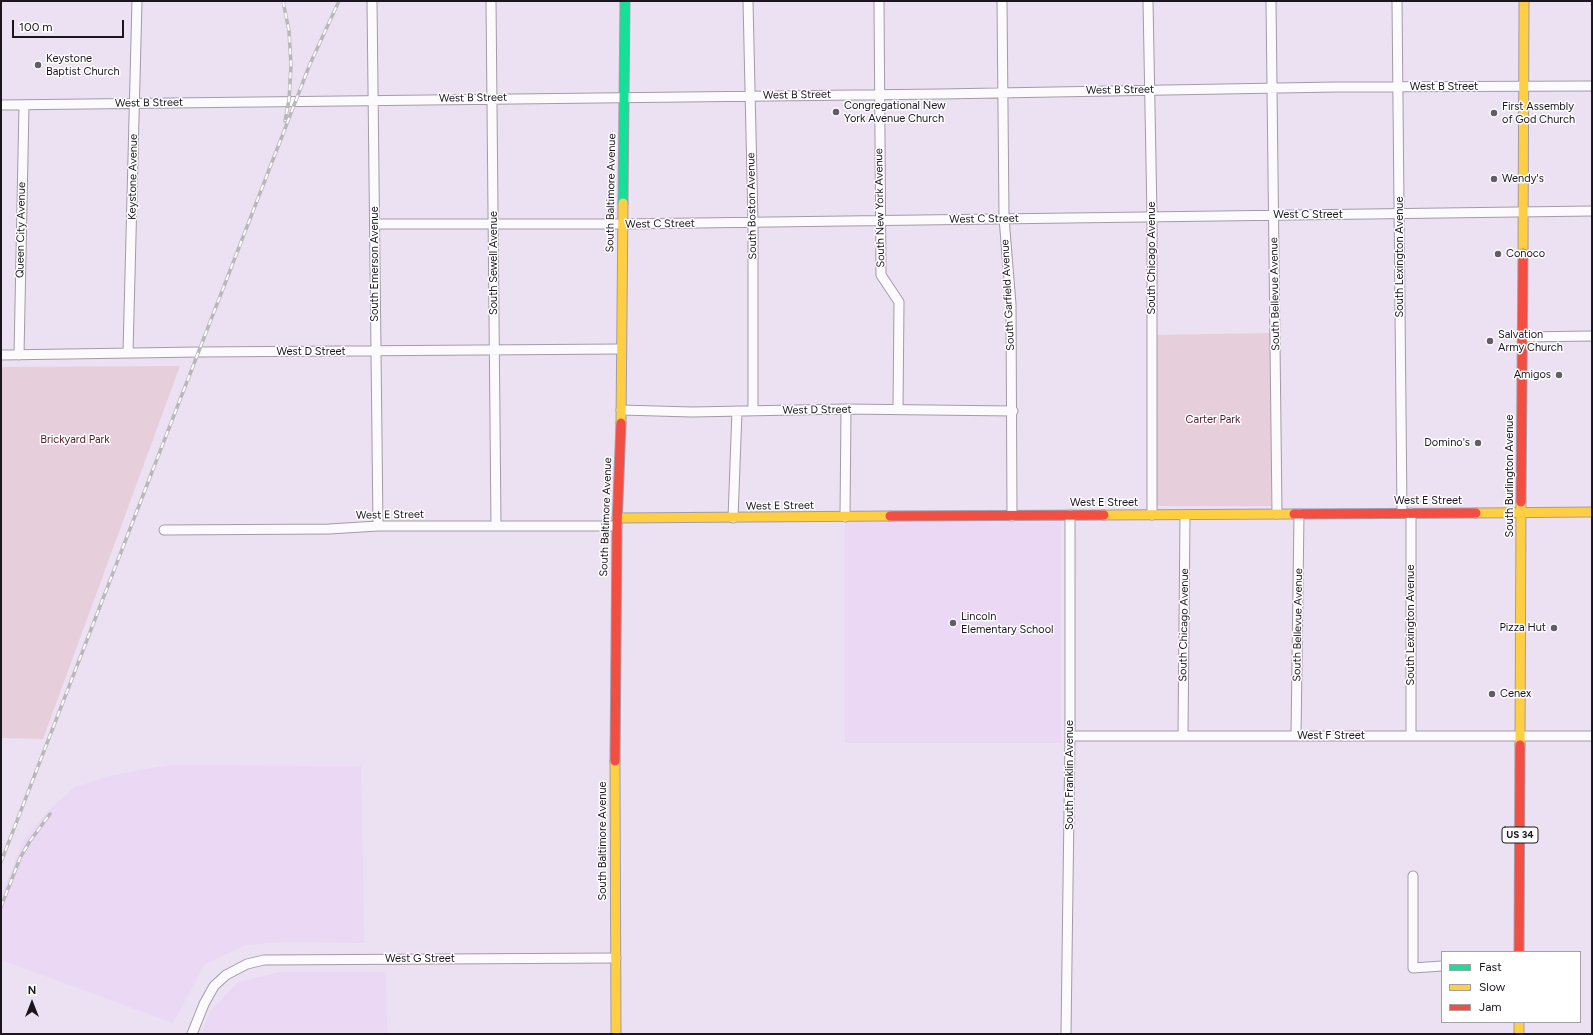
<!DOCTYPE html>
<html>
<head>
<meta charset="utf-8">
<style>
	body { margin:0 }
	#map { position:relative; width:1593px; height:1035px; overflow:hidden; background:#ece1f2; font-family:Figtree,sans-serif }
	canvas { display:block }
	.frame { position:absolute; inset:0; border:2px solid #1b151f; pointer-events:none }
	.legend { position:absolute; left:1441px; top:951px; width:140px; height:72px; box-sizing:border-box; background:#fff; border:1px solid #a4a1a5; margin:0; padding:5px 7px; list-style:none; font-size:12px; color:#1b151f }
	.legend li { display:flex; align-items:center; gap:8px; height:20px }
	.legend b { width:20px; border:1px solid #a4a1a5 }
	.north { position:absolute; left:12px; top:983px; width:40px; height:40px; -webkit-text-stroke:3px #fff; paint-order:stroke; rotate:0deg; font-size:11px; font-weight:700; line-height:16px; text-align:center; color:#1b151f }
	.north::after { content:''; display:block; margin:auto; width:14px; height:18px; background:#1b151f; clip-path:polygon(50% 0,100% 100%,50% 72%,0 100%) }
	.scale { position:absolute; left:12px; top:20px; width:112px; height:18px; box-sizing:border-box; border:2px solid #1b151f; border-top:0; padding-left:5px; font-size:12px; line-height:14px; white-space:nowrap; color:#1b151f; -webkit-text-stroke:3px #fff; paint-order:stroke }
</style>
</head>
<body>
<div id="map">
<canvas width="1593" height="1035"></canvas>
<div class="frame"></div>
<ul class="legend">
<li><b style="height:5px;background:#16e098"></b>Fast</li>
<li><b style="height:5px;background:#ffcf43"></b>Slow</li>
<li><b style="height:5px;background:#f24e42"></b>Jam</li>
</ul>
<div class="north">N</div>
<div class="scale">100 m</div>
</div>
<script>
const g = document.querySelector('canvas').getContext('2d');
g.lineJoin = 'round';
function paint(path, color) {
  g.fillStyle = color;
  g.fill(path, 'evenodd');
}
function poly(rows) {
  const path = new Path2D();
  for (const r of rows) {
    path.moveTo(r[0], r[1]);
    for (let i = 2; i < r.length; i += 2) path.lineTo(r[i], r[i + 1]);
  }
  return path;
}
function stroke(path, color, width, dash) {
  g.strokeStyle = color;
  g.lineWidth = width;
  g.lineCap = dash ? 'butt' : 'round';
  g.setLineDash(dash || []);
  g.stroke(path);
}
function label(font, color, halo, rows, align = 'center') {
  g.font = font + ' Figtree,sans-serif';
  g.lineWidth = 3;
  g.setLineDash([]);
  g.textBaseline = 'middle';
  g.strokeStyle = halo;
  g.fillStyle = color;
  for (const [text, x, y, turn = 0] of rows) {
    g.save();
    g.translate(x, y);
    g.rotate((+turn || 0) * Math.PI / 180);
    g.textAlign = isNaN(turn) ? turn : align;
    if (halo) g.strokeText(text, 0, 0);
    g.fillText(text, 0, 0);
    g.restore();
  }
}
const built = poly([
	[845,520,1061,520,1061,743,845,743],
	[168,765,361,766,364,943,287,942,246,945,205,964,173,1023,1,960,1,896,24,839,52,807,75,787,109,776],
	[280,972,386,972,387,1034,201,1034,210,1011,238,982]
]);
const green = poly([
	[1271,333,1271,506,1157,506,1155,335],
	[180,366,43,739,1,738,1,367]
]);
const street = poly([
	[372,1,378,526],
	[491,1,496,526],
	[748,1,753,222,753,411],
	[879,1,881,275,899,302,898,409],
	[1002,1,1004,218,1011,304,1012,516],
	[1148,1,1152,216,1152,515],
	[1271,1,1277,514],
	[1397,1,1402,513],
	[1,105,941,94,1336,87,1592,86],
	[375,224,622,224,1592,211],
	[1523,337,1592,336],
	[128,353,137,1],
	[1,355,199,352,621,349],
	[19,355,24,105],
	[621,410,692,412,846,409,1013,411],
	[845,517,846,409],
	[733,518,737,411],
	[164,530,329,529,378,526,617,526],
	[1070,736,1592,736],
	[1183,736,1185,515],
	[1296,736,1299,514],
	[1411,736,1411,513],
	[1413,876,1413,968,1442,966],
	[192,1034,204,1004,214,986,226,975,247,964,264,960,616,958],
	[1066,1034,1070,736,1070,515]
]);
const fast = poly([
	[623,203,625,1]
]);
const slow = poly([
	[1523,253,1524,1],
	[621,423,623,203],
	[1476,513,1592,512],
	[1104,515,1294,514],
	[617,518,890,516],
	[1520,745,1521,502],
	[615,761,616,1034],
	[1519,1022,1519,1034]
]);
const jam = poly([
	[1521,502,1523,253],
	[1294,514,1476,513],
	[890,516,1104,515],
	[615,761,617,526,621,423],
	[1519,952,1520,745]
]);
const rail = poly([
	[283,1,289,31,291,65,289,100,285,121],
	[1,862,310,64,339,1],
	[1,907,20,858,30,841,50,814]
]);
const markers = [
	[38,65,4,"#645c69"],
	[836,112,4,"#645c69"],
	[1494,113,4,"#645c69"],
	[1494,179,4,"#645c69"],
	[1498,254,4,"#645c69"],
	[1490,341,4,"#645c69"],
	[1559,375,4,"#645c69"],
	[1478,443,4,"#645c69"],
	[953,623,4,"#645c69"],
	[1554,628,4,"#645c69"],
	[1492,694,4,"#645c69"]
];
const shields = [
	[1520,835,36]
];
const shieldNames = [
	["US 34",1520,835]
];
const poiNames = [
	["Keystone",46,59],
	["Baptist Church",46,72],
	["Congregational New",844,106],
	["York Avenue Church",844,119],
	["First Assembly",1502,107],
	["of God Church",1502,120],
	["Wendy's",1502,179],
	["Conoco",1506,254],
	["Salvation",1498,335],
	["Army Church",1498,348],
	["Amigos",1551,375,"right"],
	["Domino's",1470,443,"right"],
	["Lincoln",961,617],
	["Elementary School",961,630],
	["Pizza Hut",1546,628,"right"],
	["Cenex",1500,694]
];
const streetNames = [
	["West B Street",1444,87],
	["West B Street",1120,90,-1],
	["West B Street",797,95,-1],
	["West B Street",473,98,-1],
	["West B Street",149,103,-1],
	["Keystone Avenue",133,177,-89],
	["South Baltimore Avenue",611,193,-89],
	["South Boston Avenue",752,206,-91],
	["South New York Avenue",880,208,-91],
	["West C Street",1308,215],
	["West C Street",984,219,-1],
	["West C Street",660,224,-1],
	["Queen City Avenue",21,230,-89],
	["South Lexington Avenue",1400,257,-90],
	["South Chicago Avenue",1152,258,-90],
	["South Sewell Avenue",494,263,-90],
	["South Emerson Avenue",375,264,-90],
	["South Bellevue Avenue",1275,294,-91],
	["South Garfield Avenue",1008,295,-93],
	["West D Street",311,352],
	["West D Street",817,410,-1],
	["South Burlington Avenue",1510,476,-90],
	["West E Street",1428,501],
	["West E Street",1104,503],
	["West E Street",780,506,-1],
	["West E Street",390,515,-1],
	["South Baltimore Avenue",606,517,-88],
	["South Chicago Avenue",1184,625,-89],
	["South Bellevue Avenue",1298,625,-89],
	["South Lexington Avenue",1411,625,-90],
	["West F Street",1331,736],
	["South Franklin Avenue",1070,775,-90],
	["South Baltimore Avenue",603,841,-90],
	["West G Street",420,959]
];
const parkNames = [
	["Carter Park",1213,420],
	["Brickyard Park",75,440]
];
paint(built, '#ead8f4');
paint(green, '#e6cfda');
stroke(street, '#a39ba8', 11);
stroke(fast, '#a39ba8', 11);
stroke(slow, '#a39ba8', 11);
stroke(jam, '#a39ba8', 11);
stroke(street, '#fcfafd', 9);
stroke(fast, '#16e098', 9);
stroke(slow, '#ffcf43', 9);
stroke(jam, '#f24e42', 9);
stroke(rail, '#bab7bb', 3.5);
stroke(rail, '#fff', 2, [6]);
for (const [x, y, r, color] of markers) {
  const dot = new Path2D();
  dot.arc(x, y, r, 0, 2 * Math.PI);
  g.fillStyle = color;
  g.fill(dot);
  stroke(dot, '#fff', 1.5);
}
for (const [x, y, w] of shields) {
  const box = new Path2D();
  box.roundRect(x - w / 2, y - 8, w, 16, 3);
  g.fillStyle = '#fff';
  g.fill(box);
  stroke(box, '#1b151f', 1);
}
label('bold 10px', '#1b151f', null, shieldNames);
label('11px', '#1b151f', '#fff', poiNames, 'left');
label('11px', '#1b151f', '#fff', streetNames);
label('11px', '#4f1c2a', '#fff', parkNames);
</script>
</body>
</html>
